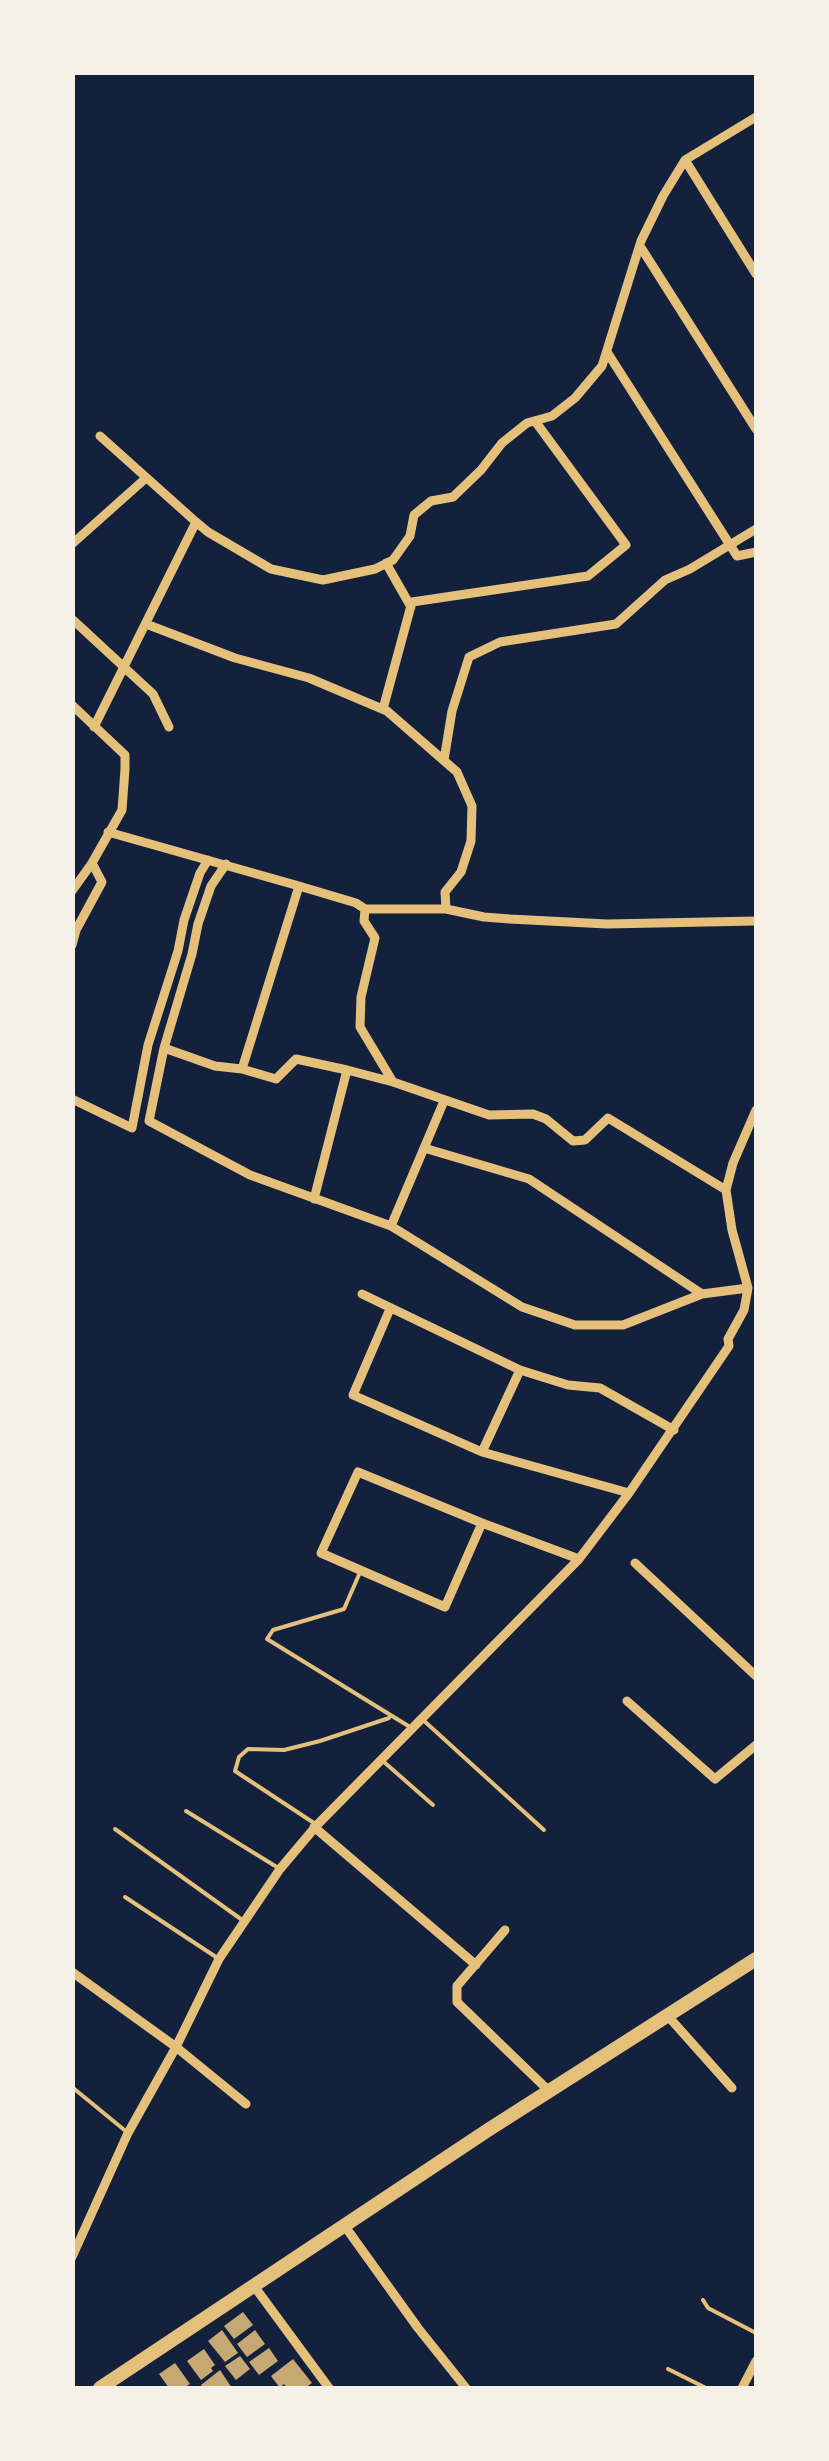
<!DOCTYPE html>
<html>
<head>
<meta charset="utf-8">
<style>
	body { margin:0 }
	#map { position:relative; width:829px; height:2461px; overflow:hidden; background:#14213d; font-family:"IBM Plex Serif",serif }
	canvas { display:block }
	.frame { position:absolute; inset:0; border:75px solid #f6f1e7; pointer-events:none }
</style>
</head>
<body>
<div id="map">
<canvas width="829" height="2461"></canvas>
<div class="frame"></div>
</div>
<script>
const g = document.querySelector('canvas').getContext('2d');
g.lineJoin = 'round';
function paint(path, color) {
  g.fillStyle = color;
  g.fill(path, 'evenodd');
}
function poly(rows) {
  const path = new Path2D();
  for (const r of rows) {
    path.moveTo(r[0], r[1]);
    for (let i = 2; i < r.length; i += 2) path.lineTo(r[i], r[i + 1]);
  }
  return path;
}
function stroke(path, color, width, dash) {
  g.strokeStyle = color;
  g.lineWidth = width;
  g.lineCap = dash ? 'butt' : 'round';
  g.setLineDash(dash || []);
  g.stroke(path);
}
const building = poly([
	[243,2312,253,2325,234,2339,224,2326],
	[222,2330,238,2353,225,2362,208,2341],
	[255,2330,265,2344,247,2357,237,2344],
	[269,2348,278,2361,259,2375,249,2362],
	[204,2349,215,2365,211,2368,213,2371,201,2380,187,2361],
	[240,2356,250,2369,236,2380,225,2366],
	[293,2359,312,2383,305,2388,287,2388,284,2384,280,2388,271,2376],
	[175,2363,190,2384,184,2388,169,2388,159,2374],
	[220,2370,232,2388,203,2388,201,2385]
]);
const service = poly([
	[361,1570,344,1609,273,1630,267,1639,410,1727],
	[422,1719,544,1830],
	[384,1762,433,1805],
	[186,1811,280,1869],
	[317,1825,235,1771,239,1757,248,1749,284,1750,320,1741,389,1718],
	[115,1829,245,1922],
	[125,1897,219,1959],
	[72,2087,128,2133],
	[703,2300,708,2308,756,2333],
	[668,2369,706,2388]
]);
const minor = poly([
	[685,160,756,274],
	[640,246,756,429],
	[607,352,737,556,756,552],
	[100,436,196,522],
	[72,544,146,478],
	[386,563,411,607],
	[72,619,153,694,169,727],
	[146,624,235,658,309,678,387,711,457,772,472,806,471,841,461,872,445,892,446,909],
	[72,705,125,755,125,769,122,810,92,863,72,891],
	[383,709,412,602,588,576,626,545,535,421],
	[94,727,196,522,208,532,271,569,323,580,375,569,393,560,410,536,414,515,431,501,453,497,481,470,502,443,527,423,552,416,575,398,602,366,641,241,663,196,685,160,756,117],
	[444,760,452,711,469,657,500,642,616,624,665,580,690,569,756,529],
	[108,832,299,886,356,903,365,909,446,909,484,917,510,919,607,924,756,921],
	[226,864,211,886,198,924,192,954,164,1048,149,1121,250,1175,391,1226,522,1307,575,1325,623,1325,702,1294,748,1288],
	[365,909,364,921,375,938,361,997,360,1027,393,1082],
	[72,945,76,930,102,882,92,863],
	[164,1048,215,1066,242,1069,276,1079,296,1059,347,1070,393,1082,489,1115,533,1114,546,1119,573,1141,585,1140,608,1118,726,1190],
	[242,1069,299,886],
	[72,1099,132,1128,148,1045,178,951,184,920,200,873,208,860],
	[424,1148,529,1179,702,1294],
	[314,1199,347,1070],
	[391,1226,444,1101],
	[362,1294,520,1370,568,1385,600,1388,674,1430],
	[390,1309,353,1395,482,1452,629,1493],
	[482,1452,520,1370],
	[482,1523,445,1607,321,1553,358,1472,482,1523,579,1559],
	[635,1563,756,1676],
	[627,1701,715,1779,756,1745],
	[314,1827,476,1965],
	[505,1930,457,1986,457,2002,549,2091],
	[72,1972,176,2047,246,2104],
	[667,2015,732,2088],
	[344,2225,418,2328,466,2388],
	[72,2257,128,2133,176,2047,219,1959,280,1869,317,1825,579,1559,629,1493,729,1346,728,1339,744,1310,748,1288,732,1230,726,1190,733,1163,756,1110],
	[254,2286,329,2388],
	[742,2388,756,2361]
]);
const primary = poly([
	[100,2388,488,2130,756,1959]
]);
paint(building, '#c6a872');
stroke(service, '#e5c07b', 4);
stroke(minor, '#e5c07b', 9);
stroke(primary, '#e5c07b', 14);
</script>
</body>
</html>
